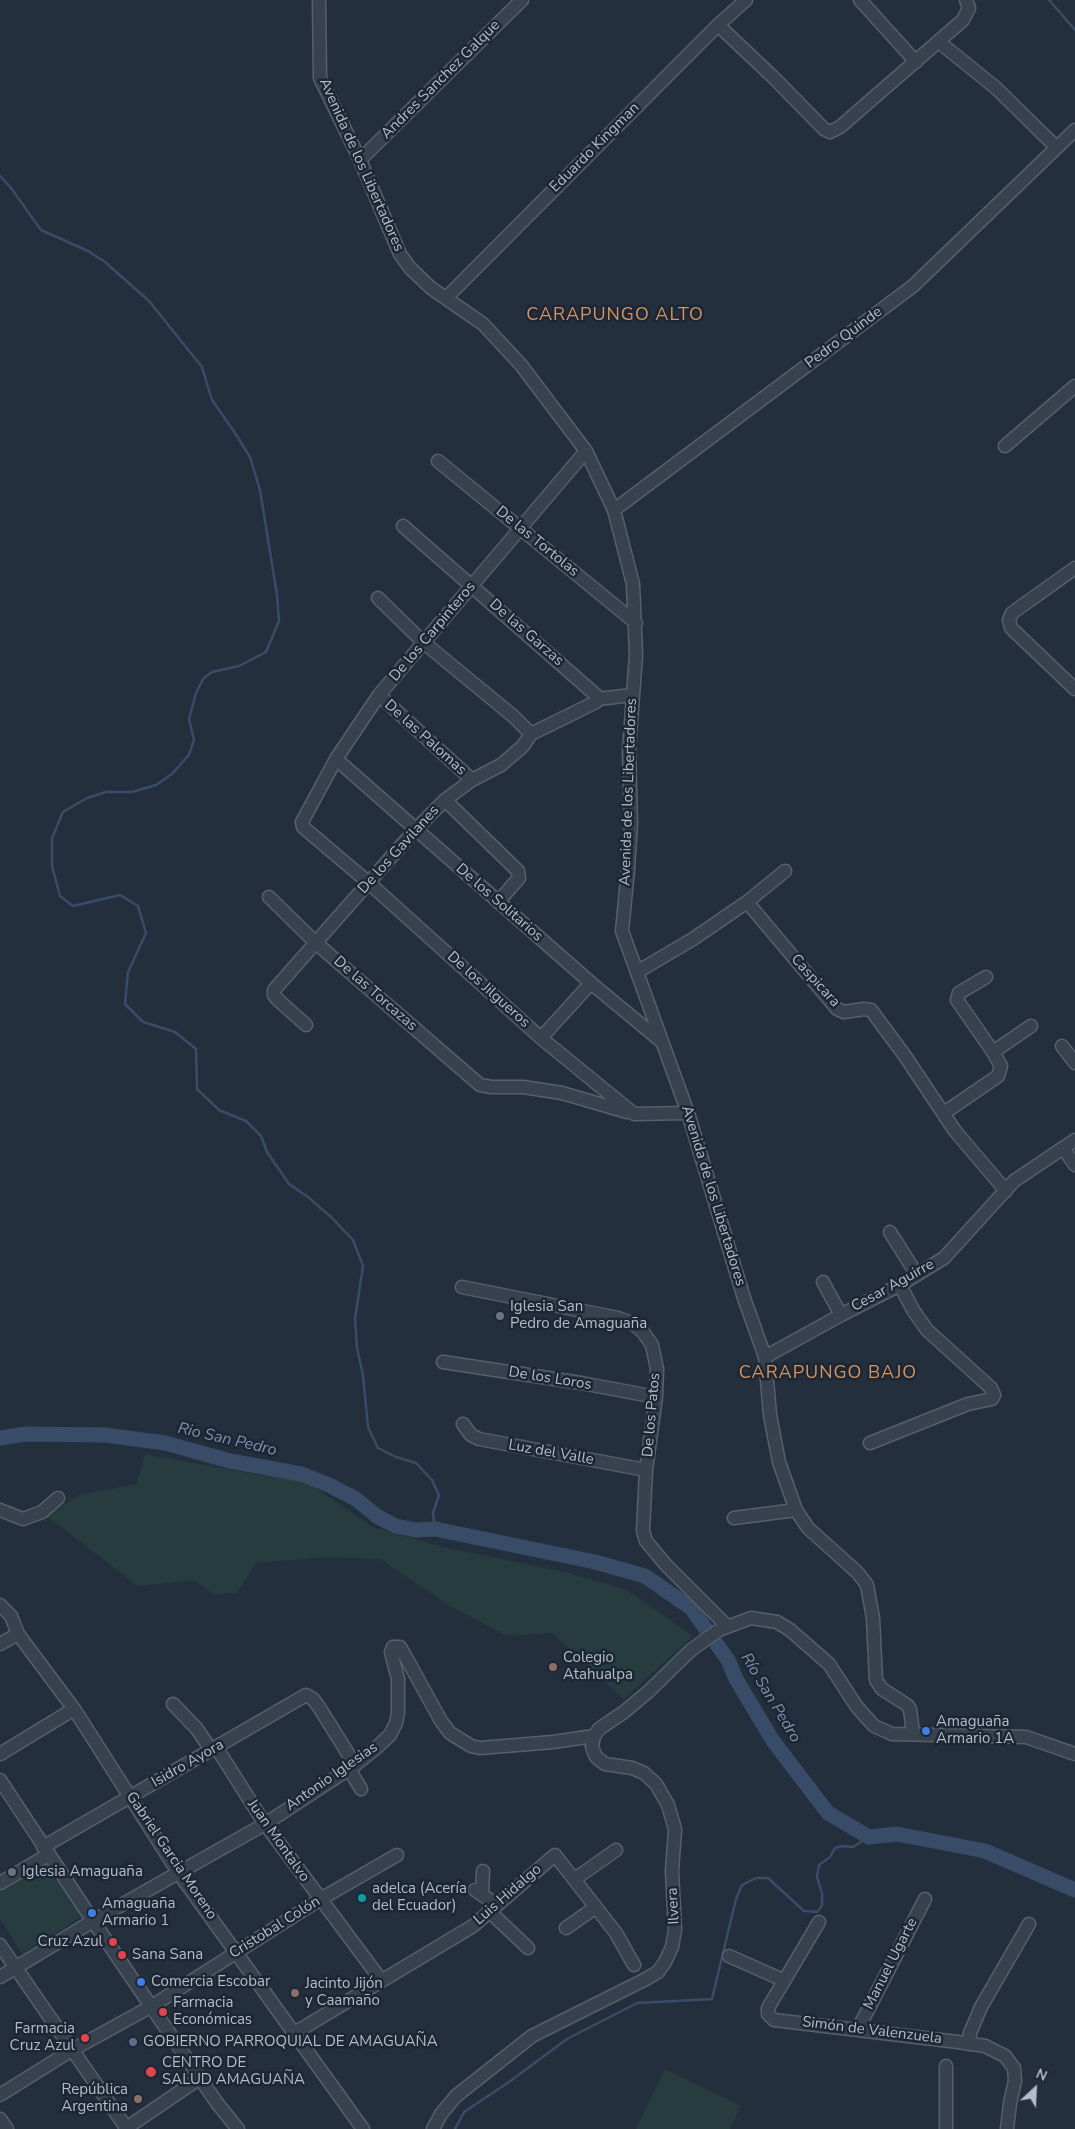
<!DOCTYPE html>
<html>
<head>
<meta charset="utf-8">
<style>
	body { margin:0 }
	#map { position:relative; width:1075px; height:2129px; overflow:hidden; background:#242f3e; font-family:"Nunito Sans",sans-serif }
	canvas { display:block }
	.north { position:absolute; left:1010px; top:2064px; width:50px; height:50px; -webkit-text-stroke:4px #1d2633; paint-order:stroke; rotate:25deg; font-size:14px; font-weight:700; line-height:20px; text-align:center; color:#b4bcc9 }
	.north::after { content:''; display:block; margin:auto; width:18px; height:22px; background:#b4bcc9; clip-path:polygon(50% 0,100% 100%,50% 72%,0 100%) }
</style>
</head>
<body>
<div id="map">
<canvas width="1075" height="2129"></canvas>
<div class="north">N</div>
</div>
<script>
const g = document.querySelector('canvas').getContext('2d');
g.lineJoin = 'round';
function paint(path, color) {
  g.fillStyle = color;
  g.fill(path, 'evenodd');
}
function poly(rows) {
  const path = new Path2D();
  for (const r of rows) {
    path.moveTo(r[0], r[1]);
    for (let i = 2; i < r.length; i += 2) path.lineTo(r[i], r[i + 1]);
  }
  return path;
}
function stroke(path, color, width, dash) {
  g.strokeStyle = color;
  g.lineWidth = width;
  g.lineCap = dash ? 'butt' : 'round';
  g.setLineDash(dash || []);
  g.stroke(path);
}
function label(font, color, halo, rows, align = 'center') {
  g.font = font + ' "Nunito Sans",sans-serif';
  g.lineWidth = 5;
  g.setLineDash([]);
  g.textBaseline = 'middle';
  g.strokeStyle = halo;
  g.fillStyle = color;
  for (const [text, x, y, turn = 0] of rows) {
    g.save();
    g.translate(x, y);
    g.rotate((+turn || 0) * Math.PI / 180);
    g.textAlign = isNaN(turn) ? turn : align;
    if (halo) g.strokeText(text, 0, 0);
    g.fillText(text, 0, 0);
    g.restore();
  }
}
const green = poly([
	[145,1454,243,1472,307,1482,373,1527,447,1548,565,1572,627,1590,693,1636,624,1699,552,1633,507,1636,450,1606,380,1559,327,1557,256,1563,237,1593,214,1594,194,1580,138,1586,47,1516,79,1495,137,1484],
	[47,1862,81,1917,22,1954,0,1919,0,1891],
	[665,2069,741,2106,730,2129,636,2129]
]);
const stream = poly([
	[1049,0,1075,30],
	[0,176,11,188,41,230,88,251,105,262,149,301,202,367,212,400,235,433,250,457,260,490,277,595,279,621,266,652,239,666,212,672,203,679,196,693,189,719,194,740,189,755,172,774,156,785,132,792,106,792,87,798,63,812,52,838,52,866,60,896,73,906,120,895,138,906,146,933,128,972,125,1004,143,1022,175,1032,196,1049,197,1089,219,1110,246,1121,261,1136,267,1152,289,1184,308,1197,331,1217,353,1240,363,1266,355,1319,357,1348,363,1375,368,1427,378,1448,396,1457,416,1463,432,1480,439,1495,433,1513,435,1529],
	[455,2129,464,2112,509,2082,567,2039,637,2003,712,1999,736,1899,742,1885,756,1878,768,1878,804,1911,817,1912,822,1906,822,1893,817,1877,819,1865,830,1857,835,1848,843,1846,853,1847,869,1837]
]);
const river = poly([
	[0,1438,25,1434,105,1435,165,1443,230,1461,301,1474,329,1485,356,1499,378,1517,396,1526,416,1530,435,1529,595,1562,645,1576,691,1608,728,1660,736,1679,773,1741,828,1813,869,1837,897,1834,985,1851,1075,1890]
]);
const minor = poly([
	[319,0,320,78,360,160,400,254,410,268,431,288,483,324,521,365,586,451,614,510,633,584,636,655,629,750,631,823,628,870,622,931,688,1113,744,1298,765,1357,770,1415,779,1462,796,1510,808,1528,858,1573,867,1585,873,1618,876,1680,882,1689,907,1705,910,1709,913,1733],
	[860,0,916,62],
	[718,25,773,77,824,129,830,132,840,127,963,20,969,8,966,0],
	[939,42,996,88,1056,147],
	[360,160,522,0],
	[446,298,718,25,746,0],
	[1005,446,1075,386],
	[586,451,379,695,336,759,302,822,303,827,369,883,541,1038,634,1114,688,1113],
	[438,461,636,623],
	[614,510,913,286,1075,130],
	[403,526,597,696,598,699,632,695],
	[1075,568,1012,613,1009,620,1011,628,1075,689],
	[378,598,423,642,513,716,531,734],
	[379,695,472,780],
	[336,759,591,983,662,1042],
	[445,800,518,871,519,878,498,902],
	[269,897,316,943,480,1085,491,1087,523,1087,562,1093,627,1112],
	[747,902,785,871],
	[637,972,693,939,747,902,837,1009,844,1012,864,1009,871,1010,905,1056,955,1131,1006,1191],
	[986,977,959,993,957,1000,993,1052],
	[306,1025,277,999,274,995,274,990,415,830,445,800,472,780,501,765,523,746,531,734,596,702,598,699],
	[541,1038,591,983],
	[1062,1046,1075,1063],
	[944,1113,998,1076,1001,1066,993,1052,1031,1026],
	[1063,1148,1075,1165],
	[890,1232,917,1275],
	[823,1282,841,1315],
	[462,1287,618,1318,632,1323,643,1332,652,1345,657,1369,656,1397,646,1470,643,1531,646,1541,666,1565,727,1626],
	[765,1357,841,1315,900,1285,944,1258,1014,1181,1075,1140],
	[443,1362,581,1383,656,1397],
	[463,1424,471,1435,479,1439,646,1470],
	[870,1443,968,1404,992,1399,994,1395,991,1388,927,1330,913,1310,900,1285],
	[0,1510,23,1519,42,1512,58,1498],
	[734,1518,796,1510],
	[0,1605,11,1616,18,1634,74,1709,178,1872,363,2129],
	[0,1644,18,1634],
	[173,1704,197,1729,211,1750],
	[216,1747,265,1824,381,1980],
	[0,1754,74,1709],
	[349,1769,361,1789],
	[0,1780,93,1921,217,2103,238,2129],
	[43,1847,306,1695,313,1699,319,1707,355,1765],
	[575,1879,616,1850],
	[0,1883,48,1855],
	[475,1890,497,1905],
	[482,1895,483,1871],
	[489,1911,528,1948],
	[819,1922,768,2008,768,2014,774,2020,958,2042,985,2046,1005,2056,1014,2068,1015,2081,1010,2103,1007,2129],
	[566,1928,596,1907],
	[0,1945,127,2129],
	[729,1956,783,1980],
	[0,1977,93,1921,265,1824,355,1765,376,1748,390,1735,396,1723,398,1713,398,1679,391,1652,393,1647,400,1647,403,1652,441,1721,450,1733,471,1746,480,1748,553,1742,594,1736],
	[858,2029,925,1899],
	[293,2034,473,1926,555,1855,616,1933,634,1965],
	[969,2044,970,2033,981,2007,1029,1924],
	[946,2066,946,2129],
	[0,2095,72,2050,152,2006,319,1900,397,1855],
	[0,2119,7,2129],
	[125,2129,200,2078],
	[433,2129,441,2114,456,2096,532,2036,646,1979,658,1972,665,1962,672,1947,675,1930,672,1871,675,1829,668,1805,656,1784,644,1773,632,1768,605,1764,596,1757,592,1747,594,1736,599,1729,624,1712,649,1691,691,1650,719,1630,751,1618,777,1622,790,1630,829,1664,857,1707,874,1726,892,1734,1026,1737,1075,1754]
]);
const markers = [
	[500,1316,5,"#6b7280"],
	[553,1667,5,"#8d6e63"],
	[926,1731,5,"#3f7fe0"],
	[12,1872,5,"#6b7280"],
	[362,1898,5,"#0f9aa8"],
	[92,1913,5,"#3f7fe0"],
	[113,1942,5,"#e0444e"],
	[122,1955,5,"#e0444e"],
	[141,1982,5,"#3f7fe0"],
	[295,1993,5,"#8d6e63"],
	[163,2012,5,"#e0444e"],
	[85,2038,5,"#e0444e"],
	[133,2042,5,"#5c6f8a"],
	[151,2072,6,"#e0444e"],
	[138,2099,5,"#8d6e63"]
];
const streetNames = [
	["Andres Sanchez Galque",441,80,-45],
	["Eduardo Kingman",595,148,-45],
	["Avenida de los Libertadores",361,165,66],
	["Pedro Quinde",844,338,-37],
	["De las Tortolas",537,542,39],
	["De los Carpinteros",433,632,-50],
	["De las Garzas",526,633,41],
	["De las Palomas",425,738,42],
	["Avenida de los Libertadores",629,792,-88],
	["De los Gavilanes",399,850,-48],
	["De los Solitarios",499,903,41],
	["Caspicara",815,981,48],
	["De los Jilgueros",488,990,42],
	["De las Torcazas",375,994,41],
	["Avenida de los Libertadores",713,1196,73],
	["Cesar Aguirre",893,1286,-29],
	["De los Loros",550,1379,9],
	["De los Patos",652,1415,-85],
	["Luz del Valle",551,1453,10],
	["Isidro Ayora",188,1764,-30],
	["Antonio Iglesias",332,1777,-35],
	["Juan Montalvo",278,1841,55],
	["Gabriel Garcia Moreno",171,1856,56],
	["Luis Hidalgo",508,1895,-41],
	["Ilvera",674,1906,-93],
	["Cristobal Colón",275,1928,-32],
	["Manuel Ugarte",891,1964,-63],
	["Simón de Valenzuela",872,2031,7]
];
const poiNames = [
	["Iglesia San",510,1307],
	["Pedro de Amaguaña",510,1324],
	["Colegio",563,1658],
	["Atahualpa",563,1675],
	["Amaguaña",936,1722],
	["Armario 1A",936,1739],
	["Iglesia Amaguaña",22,1872],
	["adelca (Acería",372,1889],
	["del Ecuador)",372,1906],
	["Amaguaña",102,1904],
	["Armario 1",102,1921],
	["Cruz Azul",103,1942,"right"],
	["Sana Sana",132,1955],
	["Comercia Escobar",151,1982],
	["Jacinto Jijón",305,1984],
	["y Caamaño",305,2001],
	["Farmacia",173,2003],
	["Económicas",173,2020],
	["Farmacia",75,2029,"right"],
	["Cruz Azul",75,2046,"right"],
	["GOBIERNO PARROQUIAL DE AMAGUAÑA",143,2042],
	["CENTRO DE",162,2063],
	["SALUD AMAGUAÑA",162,2080],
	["República",128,2090,"right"],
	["Argentina",128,2107,"right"]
];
const waterNames = [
	["Rio San Pedro",227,1440,13],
	["Río San Pedro",770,1698,59]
];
const quarterNames = [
	["CARAPUNGO ALTO",615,316],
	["CARAPUNGO BAJO",828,1374]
];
paint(green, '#263c3f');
stroke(stream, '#394c67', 2.5);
stroke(river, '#394c67', 15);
stroke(minor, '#565f6c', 15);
stroke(minor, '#38414e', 12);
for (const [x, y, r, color] of markers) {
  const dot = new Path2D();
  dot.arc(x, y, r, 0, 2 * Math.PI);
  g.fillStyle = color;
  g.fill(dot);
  stroke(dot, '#1d2633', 2);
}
label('15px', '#b4bcc9', '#1d2633', streetNames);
label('15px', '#b4bcc9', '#1d2633', poiNames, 'left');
label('italic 16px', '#7c92b1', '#1d2633', waterNames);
g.letterSpacing = '1px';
label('18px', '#d59563', '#1d2633', quarterNames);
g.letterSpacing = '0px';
</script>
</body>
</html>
